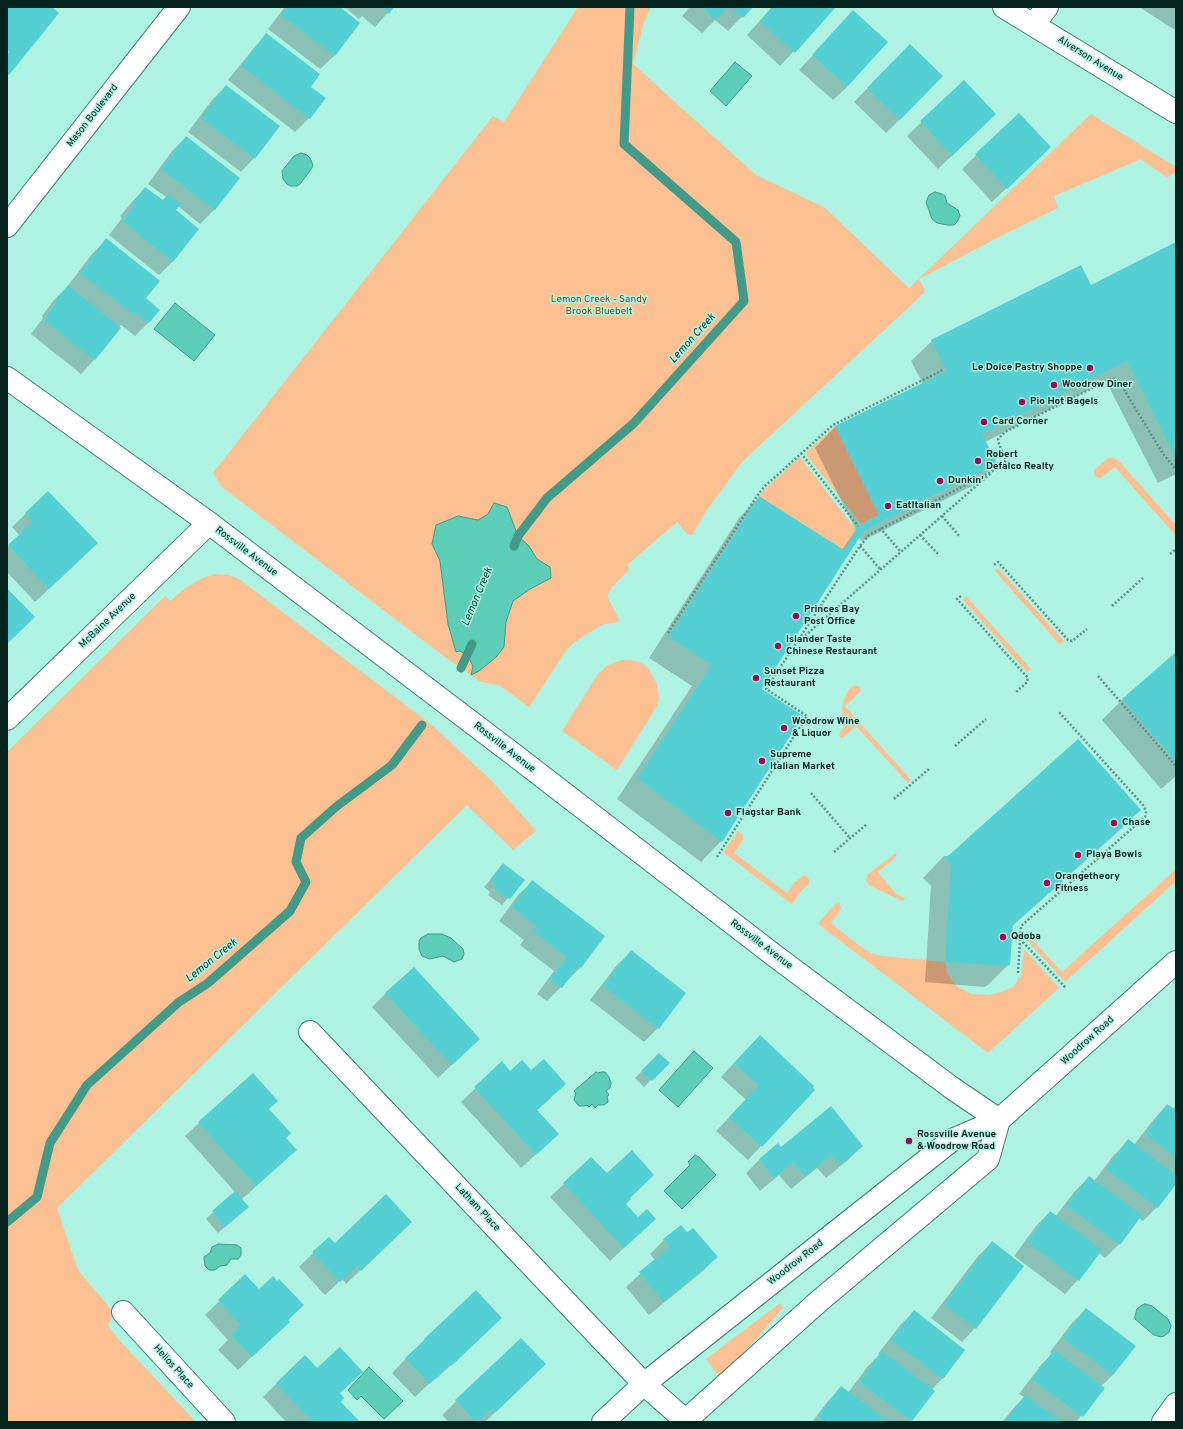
<!DOCTYPE html>
<html>
<head>
<meta charset="utf-8">
<style>
	body { margin:0 }
	#map { position:relative; width:1183px; height:1429px; overflow:hidden; background:#aef2e2; font-family:Overpass,sans-serif }
	canvas { display:block }
	.frame { position:absolute; inset:0; border:8px solid #06221c; pointer-events:none }
</style>
</head>
<body>
<div id="map">
<canvas width="1183" height="1429"></canvas>
<div class="frame"></div>
</div>
<script>
const g = document.querySelector('canvas').getContext('2d');
g.lineJoin = 'round';
function paint(path, color) {
  g.fillStyle = color;
  g.fill(path, 'evenodd');
}
function poly(rows) {
  const path = new Path2D();
  for (const r of rows) {
    path.moveTo(r[0], r[1]);
    for (let i = 2; i < r.length; i += 2) path.lineTo(r[i], r[i + 1]);
  }
  return path;
}
function stroke(path, color, width, dash) {
  g.strokeStyle = color;
  g.lineWidth = width;
  g.lineCap = dash ? 'butt' : 'round';
  g.setLineDash(dash || []);
  g.stroke(path);
}
function label(font, color, halo, rows, align = 'center') {
  g.font = font + ' Overpass,sans-serif';
  g.lineWidth = 3;
  g.setLineDash([]);
  g.textBaseline = 'middle';
  g.strokeStyle = halo;
  g.fillStyle = color;
  for (const [text, x, y, turn = 0] of rows) {
    g.save();
    g.translate(x, y);
    g.rotate((+turn || 0) * Math.PI / 180);
    g.textAlign = isNaN(turn) ? turn : align;
    if (halo) g.strokeText(text, 0, 0);
    g.fillText(text, 0, 0);
    g.restore();
  }
}
const green = poly([
	[578,7,651,7,644,22,633,64,756,175,824,207,909,288,1091,114,1176,167,1176,171,1168,177,1165,176,1141,159,1054,196,1058,208,999,237,919,279,925,290,924,293,742,462,707,510,692,535,687,534,677,522,628,564,629,570,612,587,608,594,608,598,619,619,619,622,605,624,600,626,575,642,567,649,529,707,499,685,481,682,441,654,222,487,213,473,493,116,504,122],
	[835,426,879,515,861,524,805,453],
	[800,457,856,530,844,550,759,496,765,489],
	[1108,458,1114,458,1120,462,1176,525,1176,536,1115,467,1101,478,1099,478,1095,476,1094,472,1095,469],
	[998,568,1064,641,1060,645,995,571],
	[215,574,229,575,239,579,432,725,491,780,536,831,513,850,467,805,57,1208,78,1270,114,1313,108,1325,119,1340,196,1422,7,1422,7,752,165,596,170,601,184,589,200,579],
	[966,596,1031,669,1027,672,963,600],
	[622,660,632,660,644,664,649,669,657,684,659,699,657,706,617,770,562,731,598,674,608,665],
	[855,685,860,687,861,691,845,706,911,780,908,783,856,726,842,738,840,737,839,735,844,726,842,710,844,699,849,689],
	[738,831,742,834,743,839,734,853,787,893,795,882,804,875,805,875,809,879,809,884,802,890,792,904,723,852],
	[896,853,897,854,896,857,878,872,896,894,905,898,904,900,902,901,869,885,866,880,868,874],
	[1176,869,1176,881,1065,982,1025,938,1025,932,1062,972],
	[839,902,841,909,831,923,861,947,871,953,884,956,945,962,947,972,953,982,958,987,971,994,989,995,1004,991,1014,986,1019,978,1021,978,1024,949,1059,988,988,1053,818,924,834,905],
	[780,1303,783,1308,721,1379,706,1359]
]);
const water = poly([
	[735,62,752,76,726,106,710,91,735,62],
	[301,153,307,155,310,158,313,165,312,168,300,184,297,186,290,186,287,184,283,179,282,171,294,156,301,153],
	[935,192,942,194,945,196,947,203,958,210,960,216,957,222,954,225,947,225,937,223,932,219,926,202,929,195,935,192],
	[175,303,215,335,194,361,154,329,175,303],
	[494,503,507,507,518,536,529,546,537,559,550,567,551,578,530,589,513,601,506,622,504,647,497,656,489,663,479,671,471,675,473,666,467,655,460,651,456,652,448,624,440,561,432,544,436,525,458,516,478,520,488,514,494,503],
	[428,934,442,934,451,938,463,949,464,954,462,959,454,962,443,956,430,959,422,956,419,949,419,941,421,938,428,934],
	[694,1051,713,1068,678,1107,659,1090,694,1051],
	[596,1072,597,1073,602,1072,605,1072,609,1077,611,1083,610,1088,606,1091,609,1095,607,1096,608,1102,604,1105,598,1105,595,1108,592,1104,589,1107,587,1105,584,1106,579,1106,574,1100,576,1093,574,1091,596,1072],
	[695,1155,699,1157,716,1175,682,1209,664,1191,690,1165,688,1162,695,1155],
	[218,1244,237,1245,241,1248,241,1255,238,1259,231,1259,227,1265,220,1266,215,1270,209,1270,205,1266,204,1257,210,1253,212,1247,218,1244],
	[1145,1304,1152,1306,1168,1319,1171,1326,1169,1332,1164,1336,1161,1337,1154,1335,1135,1319,1135,1316,1137,1309,1142,1305,1145,1304],
	[369,1367,403,1401,384,1419,361,1396,357,1400,348,1390,369,1367]
]);
const shadow = poly([
	[285,7,338,7,359,23,334,56,320,69,268,29],
	[344,7,393,7,375,27,362,16,359,19],
	[690,7,751,7,728,31,715,20,702,33,682,16],
	[772,7,833,7,834,8,780,66,747,35],
	[1139,7,1176,7,1176,29,1175,30],
	[840,26,847,87,833,100,799,70],
	[266,35,309,87,324,98,309,118,295,132,228,80,253,49],
	[896,59,900,119,886,133,854,102],
	[964,81,981,128,938,169,907,136],
	[226,86,254,158,241,172,188,132,212,100],
	[1019,114,1036,160,992,202,962,169],
	[186,137,239,178,214,210,200,224,178,206,175,211,173,261,159,275,109,235,122,218,120,216,132,202,146,188,162,201,166,197,148,184,172,151],
	[106,240,144,298,149,322,135,336,121,325,94,360,81,374,31,334,43,318,42,316,54,300,67,287,92,254],
	[1176,243,1176,474,1158,483,1106,381,985,442,996,463,976,484,862,541,859,537,761,689,721,841,701,862,617,799,692,686,649,658,739,518,759,497,842,550,856,530,815,448,835,427,923,384,911,361,932,341,1091,286],
	[48,492,83,557,35,602,7,572,7,548,20,536,12,527],
	[1176,653,1176,776,1161,789,1102,720,1122,700],
	[1140,810,1120,830,1011,927,1009,964,988,985,984,987,925,982,931,886,923,878,943,857],
	[503,865,523,880,502,905,488,895,490,892,484,887],
	[532,882,580,968,547,1001,537,994,554,971,520,945,524,940,499,921,518,895],
	[631,952,658,1028,644,1042,590,1000,617,965],
	[386,993,479,1039,438,1078,372,1007],
	[746,1050,811,1088,761,1146,748,1160,716,1131,746,1100,721,1077],
	[659,1054,668,1063,644,1087,635,1078],
	[502,1063,510,1072,551,1098,536,1111,544,1147,521,1168,461,1102],
	[1167,1105,1173,1109,1176,1105,1176,1182,1157,1207,1143,1221,1139,1218,1119,1244,1105,1258,1099,1253,1078,1280,1065,1294,1014,1256,1036,1226,1050,1212,1055,1217,1075,1191,1089,1177,1094,1181,1114,1155,1128,1141,1134,1145,1154,1119],
	[268,1109,285,1138,296,1150,241,1200,248,1207,218,1233,206,1219,235,1192,185,1136,199,1123],
	[778,1145,781,1148,862,1146,848,1160,826,1178,817,1168,791,1189,779,1175,760,1191,746,1173,759,1160],
	[564,1184,629,1198,625,1204,641,1232,610,1261,550,1197],
	[681,1226,687,1234,716,1257,703,1271,649,1315,626,1287,655,1260,650,1254,664,1240],
	[397,1236,346,1284,342,1279,325,1295,299,1267,329,1238,335,1244],
	[992,1243,975,1328,962,1342,931,1318,978,1256],
	[245,1276,287,1320,274,1335,238,1370,218,1350,228,1340,205,1315],
	[1086,1309,1135,1346,1113,1375,1101,1386,1103,1388,1076,1422,1002,1422,1012,1410,1024,1397,1019,1394,1041,1365,1052,1354,1050,1352,1072,1323],
	[914,1312,964,1350,942,1379,931,1390,911,1420,910,1422,812,1422,828,1401,841,1387,848,1393,868,1366,879,1355,878,1354,900,1325],
	[487,1332,436,1379,435,1378,415,1397,392,1373,425,1339],
	[521,1339,531,1378,485,1422,477,1421,449,1422,442,1415],
	[277,1383,339,1394,339,1402,359,1422,286,1422,263,1397]
]);
const stream = poly([
	[514,546,518,536,547,498,634,423,744,301,736,242,624,144,630,7],
	[461,668,472,644],
	[7,1222,37,1197,50,1143,87,1085,179,1002,208,983,290,911,306,882,296,862,301,838,337,806,392,765,422,725]
]);
const building = poly([
	[7,7,52,7,59,13,9,75,7,74,7,55,9,52,7,51],
	[287,7,340,7,360,23,335,56,281,15],
	[381,7,394,7,389,14],
	[701,7,727,7,716,20],
	[730,7,753,7,743,18],
	[772,7,836,7,795,53,760,21],
	[853,10,888,42,847,87,812,55],
	[266,33,320,74,311,87,326,98,310,119,241,66],
	[910,44,943,76,900,120,867,88],
	[964,80,996,114,952,156,920,121],
	[226,85,280,126,255,159,201,118],
	[1019,113,1051,147,1007,189,975,154],
	[186,136,240,178,215,210,161,169],
	[145,187,163,200,169,194,181,204,176,210,199,229,173,262,122,221,135,204,133,202],
	[106,238,160,281,146,298,160,310,149,323,135,312,133,314,80,273],
	[1176,242,1176,459,1127,361,982,434,997,463,882,521,863,532,762,689,803,716,722,842,637,778,712,665,669,637,759,496,844,550,858,526,879,515,835,426,947,371,931,340,1081,265,1091,285],
	[68,285,121,328,95,360,44,320,56,303,55,302],
	[48,491,98,543,49,589,8,545,33,522,25,513],
	[7,588,35,617,7,644],
	[1176,652,1176,762,1122,699],
	[1078,739,1141,810,1013,925,1010,965,1005,966,945,962,951,865,943,856,948,856],
	[503,863,525,880,510,899,494,888,496,885,490,880],
	[532,880,605,936,581,968,578,966,562,988,550,979,567,957,533,931,537,926,512,907],
	[631,950,686,993,659,1029,603,986],
	[414,967,480,1039,452,1065,385,993],
	[760,1035,814,1086,813,1088,815,1090,762,1147,729,1117,759,1085,734,1063],
	[659,1053,670,1063,652,1081,641,1071],
	[544,1059,566,1084,537,1110,559,1134,536,1155,474,1087,502,1061,510,1071,522,1060,531,1070],
	[253,1073,278,1101,269,1109,291,1133,286,1138,297,1150,256,1186,198,1122],
	[1167,1104,1176,1110,1176,1157,1145,1134],
	[831,1106,863,1146,840,1165,831,1155,805,1176,793,1162,774,1178,759,1159,778,1143,781,1147],
	[1128,1139,1176,1175,1176,1184,1158,1208,1106,1169],
	[632,1150,654,1175,630,1198,631,1199,626,1204,638,1217,647,1209,656,1219,624,1248,563,1183,591,1157,607,1173],
	[1089,1176,1142,1215,1120,1245,1066,1205],
	[235,1191,249,1207,225,1227,212,1211],
	[386,1194,412,1222,361,1271,357,1266,340,1282,312,1252,329,1237,335,1243],
	[1050,1211,1102,1250,1079,1281,1027,1242],
	[681,1225,687,1232,693,1228,718,1257,664,1302,639,1272,670,1247,663,1239],
	[992,1241,1024,1266,976,1329,944,1304],
	[245,1274,259,1289,273,1276,277,1281,279,1279,304,1305,288,1320,290,1322,252,1357,231,1335,241,1325,218,1300],
	[476,1290,502,1318,451,1366,449,1365,430,1384,405,1358,425,1340,424,1339],
	[1086,1308,1136,1346,1113,1375,1063,1338],
	[914,1310,965,1350,943,1379,891,1340],
	[521,1338,546,1364,496,1412,492,1408,477,1422,476,1422,455,1400],
	[340,1347,363,1372,340,1393,344,1398,341,1402,360,1422,313,1422,276,1383,305,1355,317,1368],
	[1054,1350,1105,1388,1083,1417,1032,1379],
	[882,1351,935,1391,912,1421,859,1382],
	[841,1386,889,1422,826,1422,818,1416],
	[1025,1395,1062,1422,1005,1422]
]);
const path = poly([
	[801,453,858,526],
	[942,516,960,537],
	[880,528,901,552],
	[920,535,938,554],
	[860,546,881,570],
	[1170,554,1176,549],
	[994,565,998,562,1068,640,1072,641,1087,629],
	[961,596,957,599,1028,678,1027,682,1015,693],
	[1112,606,1143,578],
	[668,633,759,493,765,486,833,425,943,370],
	[799,641,991,473],
	[1098,676,1176,766],
	[955,746,986,719],
	[811,793,850,838],
	[894,799,930,768],
	[834,852,867,824],
	[717,857,807,716,766,689,860,546,869,535,1002,466,1006,460,999,444,998,439,1005,432,1112,378,1115,379,1120,383,1163,454,1176,469],
	[1020,939,1066,988],
	[1018,973,1021,926,1145,817,1146,814,1146,811,1143,805,1059,712]
]);
const street = poly([
	[1004,7,1176,112],
	[1034,24,1047,7],
	[7,226,179,7],
	[7,719,209,523],
	[310,1032,644,1384],
	[123,1312,224,1422],
	[1163,1422,1176,1404]
]);
const secondary = poly([
	[7,378,209,523,513,754,775,956,952,1088,999,1120],
	[644,1384,686,1421],
	[603,1422,644,1384,952,1140,999,1120,1176,962],
	[684,1422,818,1302,988,1159,999,1120]
]);
const markers = [
	[1090,368,4,"#9c0855"],
	[1054,385,4,"#9c0855"],
	[1022,402,4,"#9c0855"],
	[984,422,4,"#9c0855"],
	[978,461,4,"#9c0855"],
	[940,481,4,"#9c0855"],
	[888,506,4,"#9c0855"],
	[796,616,4,"#9c0855"],
	[778,646,4,"#9c0855"],
	[756,678,4,"#9c0855"],
	[784,728,4,"#9c0855"],
	[762,761,4,"#9c0855"],
	[728,813,4,"#9c0855"],
	[1114,823,4,"#9c0855"],
	[1078,855,4,"#9c0855"],
	[1047,883,4,"#9c0855"],
	[1003,937,4,"#9c0855"],
	[909,1141,4,"#9c0855"]
];
const streetNames = [
	["Alverson Avenue",1090,59,32],
	["Mason Boulevard",93,116,-52],
	["Rossville Avenue",246,552,37],
	["McBaine Avenue",108,621,-44],
	["Rossville Avenue",504,748,38],
	["Rossville Avenue",761,945,37],
	["Woodrow Road",1088,1041,-42],
	["Latham Place",477,1208,47],
	["Woodrow Road",796,1263,-38],
	["Helios Place",173,1367,48]
];
const parkNames = [
	["Lemon Creek - Sandy",599,300],
	["Brook Bluebelt",599,312]
];
const poiNames = [
	["Le Dolce Pastry Shoppe",1082,368,"right"],
	["Woodrow Diner",1062,385],
	["Pio Hot Bagels",1030,402],
	["Card Corner",992,422],
	["Robert",986,455],
	["Defalco Realty",986,467],
	["Dunkin'",948,481],
	["EatItalian",896,506],
	["Princes Bay",804,610],
	["Post Office",804,622],
	["Islander Taste",786,640],
	["Chinese Restaurant",786,652],
	["Sunset Pizza",764,672],
	["Restaurant",764,684],
	["Woodrow Wine",792,722],
	["& Liquor",792,734],
	["Supreme",770,755],
	["Italian Market",770,767],
	["Flagstar Bank",736,813],
	["Chase",1122,823],
	["Playa Bowls",1086,855],
	["Orangetheory",1055,877],
	["Fitness",1055,889],
	["Qdoba",1011,937],
	["Rossville Avenue",917,1135],
	["& Woodrow Road",917,1147]
];
const waterNames = [
	["Lemon Creek",693,339,-48],
	["Lemon Creek",478,597,-67],
	["Lemon Creek",212,961,-39]
];
paint(green, '#fdc092');
paint(water, '#5ccdb6');
stroke(water, '#429a88', 1);
paint(shadow, '#0003');
stroke(stream, '#429a88', 9);
paint(building, '#54cfd3');
stroke(street, '#3d7f71', 24);
stroke(secondary, '#3d7f71', 24);
stroke(path, '#609186', 2.5, [2, 2]);
stroke(street, '#fff', 22);
stroke(secondary, '#fff', 22);
for (const [x, y, r, color] of markers) {
  const dot = new Path2D();
  dot.arc(x, y, r, 0, 2 * Math.PI);
  g.fillStyle = color;
  g.fill(dot);
  stroke(dot, '#aef2e2', 1.5);
}
label('10px', '#06221c', '#aef2e2', streetNames);
label('10px', '#844500', '#aef2e2', parkNames);
label('bold 10px', '#06221c', '#aef2e2', poiNames, 'left');
label('italic 11px', '#053b32', '#aef2e2', waterNames);
</script>
</body>
</html>
